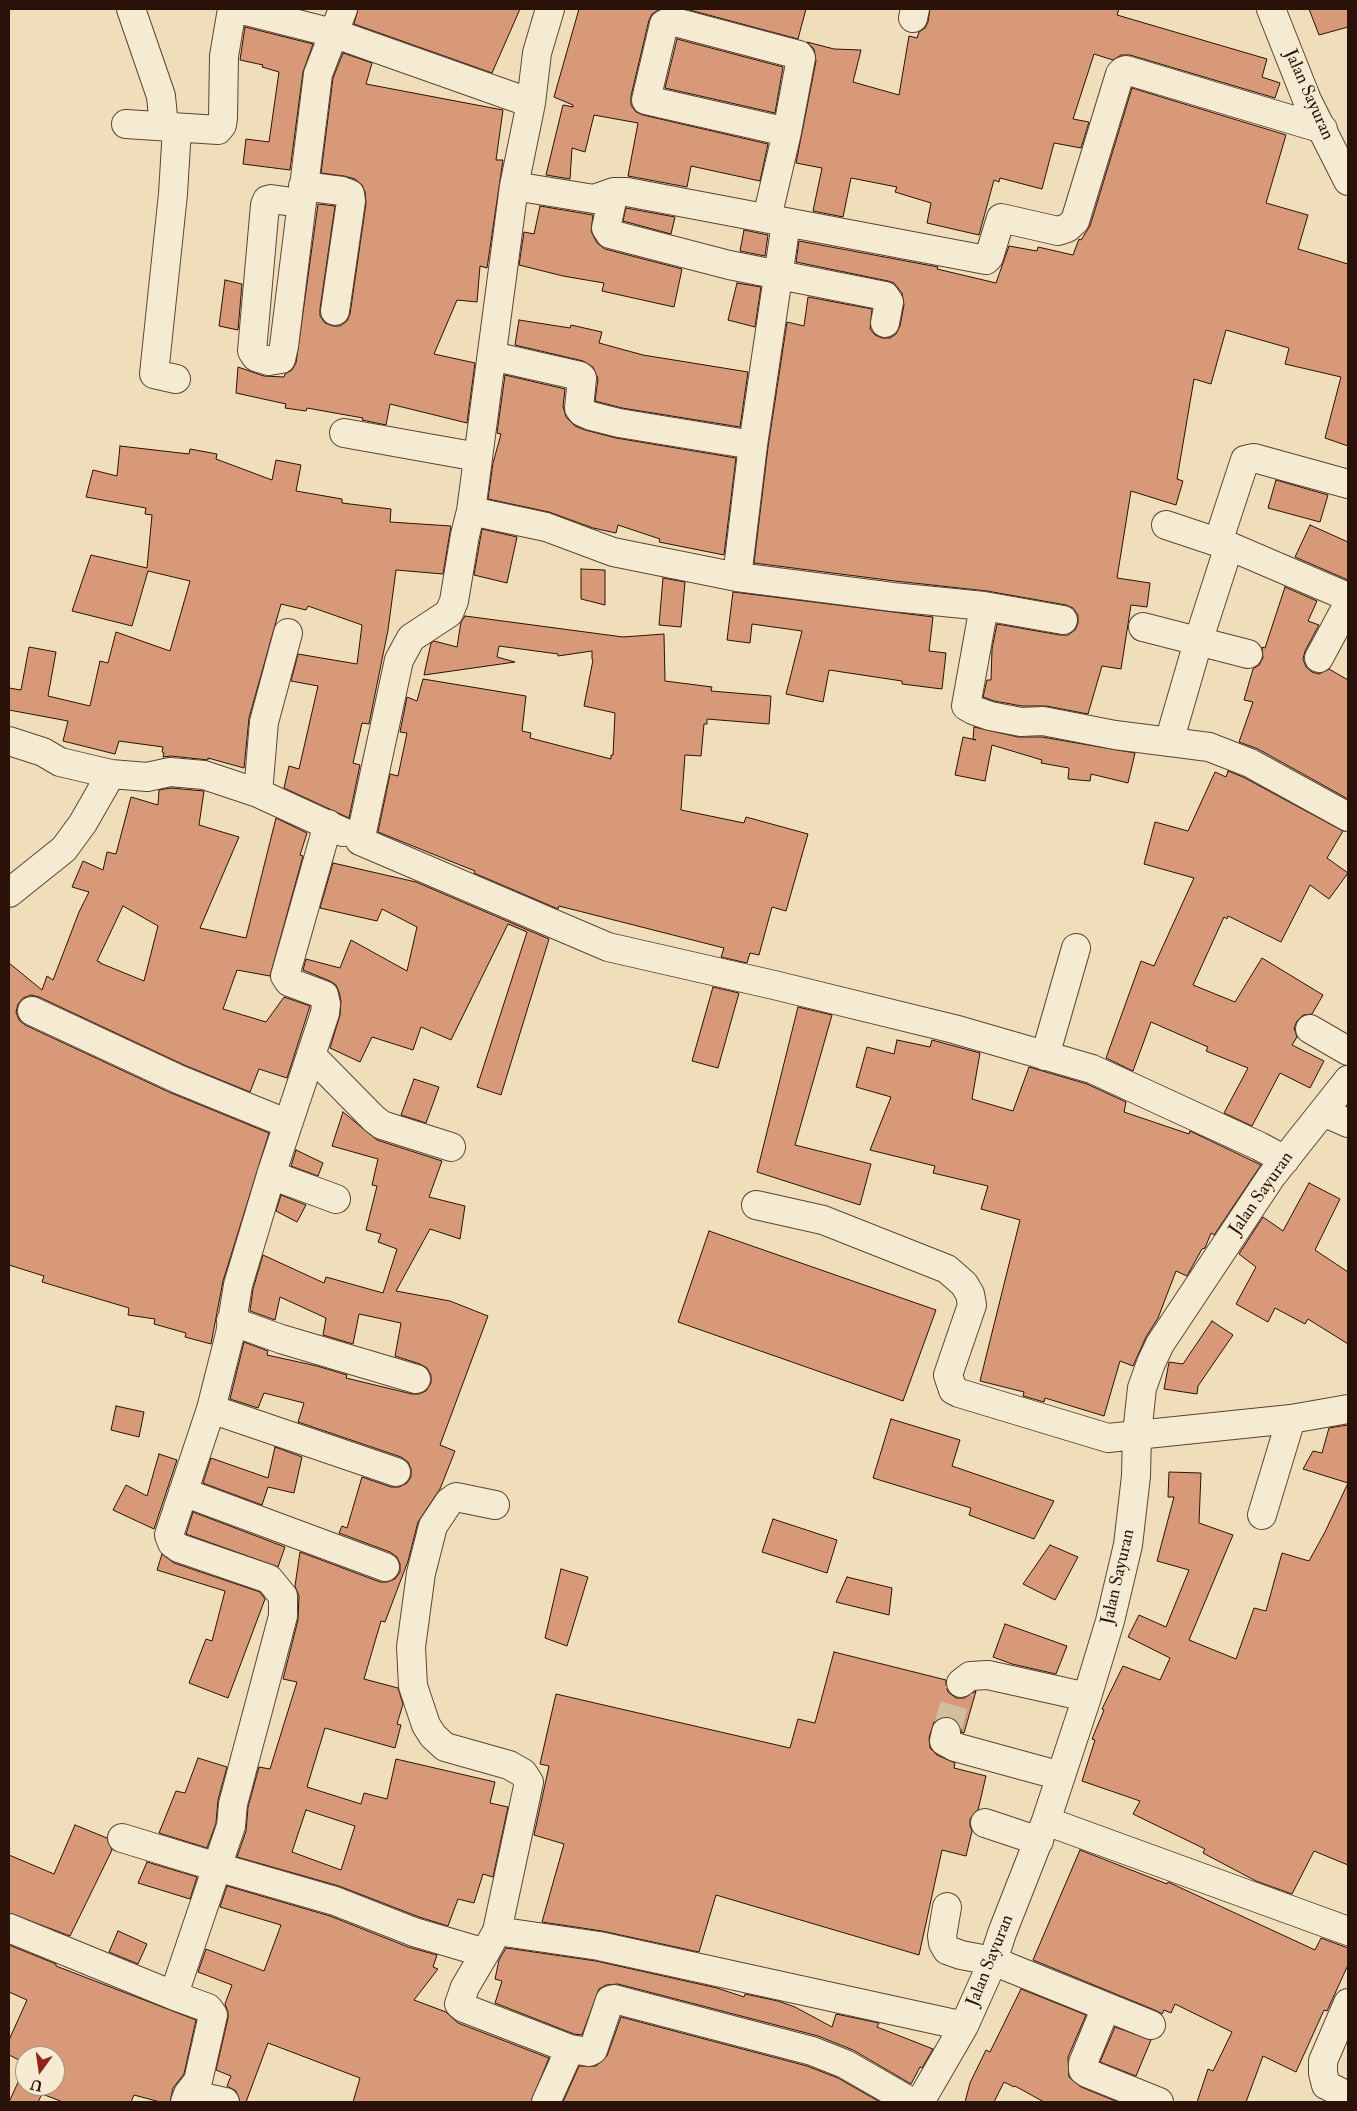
<!DOCTYPE html>
<html>
<head>
<meta charset="utf-8">
<style>
	body { margin:0 }
	#map { position:relative; width:1357px; height:2111px; overflow:hidden; background:#efdeb9; font-family:"IM FELL Double Pica",serif }
	canvas { display:block }
	.frame { position:absolute; inset:0; border:10px solid #2b1208; pointer-events:none }
	.north { position:absolute; left:15px; top:2046px; width:50px; height:50px; box-sizing:border-box; background:#f5ead2; border:1px solid #a49481; border-radius:50%; rotate:194deg; font-size:14px; font-weight:700; line-height:20px; text-align:center; color:#2b1208 }
	.north::after { content:''; display:block; margin:auto; width:18px; height:22px; background:#8f2418; clip-path:polygon(50% 0,100% 100%,50% 72%,0 100%) }
</style>
</head>
<body>
<div id="map">
<canvas width="1357" height="2111"></canvas>
<div class="frame"></div>
<div class="north">U</div>
</div>
<script>
const g = document.querySelector('canvas').getContext('2d');
g.lineJoin = 'round';
function paint(path, color) {
  g.fillStyle = color;
  g.fill(path, 'evenodd');
}
function poly(rows) {
  const path = new Path2D();
  for (const r of rows) {
    path.moveTo(r[0], r[1]);
    for (let i = 2; i < r.length; i += 2) path.lineTo(r[i], r[i + 1]);
  }
  return path;
}
function stroke(path, color, width, dash) {
  g.strokeStyle = color;
  g.lineWidth = width;
  g.lineCap = dash ? 'butt' : 'round';
  g.setLineDash(dash || []);
  g.stroke(path);
}
function label(font, color, halo, rows, align = 'center') {
  g.font = font + ' "IM FELL Double Pica",serif';
  g.lineWidth = 4.5;
  g.setLineDash([]);
  g.textBaseline = 'middle';
  g.strokeStyle = halo;
  g.fillStyle = color;
  for (const [text, x, y, turn = 0] of rows) {
    g.save();
    g.translate(x, y);
    g.rotate((+turn || 0) * Math.PI / 180);
    g.textAlign = isNaN(turn) ? turn : align;
    if (halo) g.strokeText(text, 0, 0);
    g.fillText(text, 0, 0);
    g.restore();
  }
}
const building = poly([
	[358,9,520,9,492,73,354,24,358,9],
	[579,9,660,9,652,14,649,20,631,96,631,105,636,112,643,115,768,144,760,181,691,166,687,187,628,176,638,123,594,115,585,152,572,148,570,179,546,175,563,105,573,107,573,105,554,97,579,9],
	[686,9,806,9,798,39,686,9],
	[930,9,1119,9,1117,15,1267,59,1262,77,1280,83,1275,98,1130,55,1121,55,1113,60,1094,54,1073,119,1089,122,1081,148,1054,143,1042,189,1000,178,999,182,994,180,979,235,927,223,931,203,895,192,897,187,851,178,843,217,813,211,822,168,796,163,816,61,814,49,807,42,834,49,861,50,853,82,899,95,909,36,917,38,919,32,925,28,928,22,930,9],
	[1309,9,1348,9,1348,27,1319,35,1309,9],
	[245,27,313,44,303,72,290,170,243,164,246,139,269,142,279,72,262,67,263,65,240,60,245,27],
	[677,39,783,67,775,113,665,88,677,39],
	[343,53,372,63,366,84,503,110,496,160,503,160,487,268,480,266,477,302,457,300,434,354,475,363,467,423,390,404,386,425,362,420,363,418,307,408,306,411,285,408,286,404,236,393,238,367,264,376,284,377,285,374,292,370,296,363,318,204,335,206,320,309,320,316,325,323,333,326,340,326,347,321,350,314,366,203,365,192,362,185,355,179,344,176,321,173,333,78,343,53],
	[1132,88,1286,135,1266,203,1308,215,1298,249,1348,264,1348,446,1325,438,1341,377,1285,364,1289,348,1226,330,1211,384,1194,379,1177,479,1183,481,1176,505,1131,491,1117,578,1150,583,1147,607,1131,605,1121,669,1102,666,1088,714,1046,706,1022,706,994,701,983,697,987,680,991,680,992,649,997,624,1060,635,1068,635,1075,630,1078,623,1078,615,1073,608,1066,605,987,591,895,581,754,563,768,447,787,322,804,326,808,297,872,309,870,329,875,335,882,338,890,338,896,334,900,326,904,305,902,293,894,283,888,281,796,262,799,241,938,267,937,269,996,283,1009,246,1037,251,1038,247,1073,255,1079,239,1081,240,1090,226,1132,88],
	[540,206,593,215,591,231,597,243,605,249,682,269,674,307,602,291,604,283,563,276,519,265,524,232,534,234,540,206],
	[626,208,675,217,671,234,623,221,626,208],
	[744,230,768,235,765,256,740,251,744,230],
	[225,280,242,284,238,330,219,326,225,280],
	[737,283,761,287,755,327,728,320,737,283],
	[519,320,570,328,571,325,602,332,599,343,643,355,748,372,740,427,622,408,595,401,598,379,593,367,583,361,515,345,519,320],
	[505,375,565,389,563,406,566,417,575,426,585,430,616,438,736,458,724,555,659,542,660,539,618,525,616,533,593,528,549,512,488,499,493,463,501,434,497,433,505,375],
	[120,446,189,454,190,449,217,454,216,459,272,480,276,460,301,465,296,491,342,499,342,503,391,509,390,522,451,526,443,574,396,570,388,630,369,724,362,723,353,763,360,765,349,818,284,788,289,766,299,769,318,686,291,681,298,654,357,664,362,625,308,606,306,610,281,604,249,718,244,768,208,758,208,760,171,756,163,757,164,753,162,752,163,747,119,741,115,754,63,741,68,721,9,710,9,688,21,690,29,647,56,652,48,696,90,706,100,661,108,663,116,632,170,651,190,581,148,571,132,626,72,611,91,555,147,568,152,515,145,514,146,508,86,497,93,470,117,476,120,446],
	[1276,480,1328,495,1320,522,1268,508,1276,480],
	[1310,525,1348,542,1348,580,1295,557,1310,525],
	[482,529,517,537,507,583,474,575,482,529],
	[581,569,605,570,605,605,581,599,581,569],
	[663,578,685,582,681,627,659,625,663,578],
	[1285,587,1317,601,1308,621,1319,625,1305,651,1303,659,1306,667,1312,672,1319,674,1329,669,1348,680,1348,799,1258,749,1239,742,1253,702,1244,700,1253,669,1259,665,1263,658,1262,647,1265,648,1285,587],
	[733,592,933,617,929,651,946,653,942,689,902,684,902,681,829,670,823,702,786,694,802,631,752,624,750,643,727,640,733,592],
	[465,616,623,637,664,634,665,681,712,687,711,691,771,696,769,724,707,719,707,724,704,724,701,756,685,755,681,810,744,823,746,817,808,834,786,911,772,907,759,955,750,953,747,963,721,957,724,948,559,906,558,909,474,873,475,871,378,832,390,774,398,776,407,733,400,732,407,697,417,701,423,679,526,696,522,731,531,733,530,738,611,759,611,755,613,755,615,713,584,706,593,660,592,659,592,651,558,656,558,654,499,646,497,657,515,662,424,675,431,643,434,641,457,647,461,622,465,616],
	[974,727,1018,737,1042,737,1135,753,1128,783,1091,774,1090,781,1068,779,1069,768,1041,763,1042,760,992,745,985,781,955,775,963,737,976,740,973,739,974,727],
	[1228,771,1243,777,1343,831,1327,858,1348,873,1329,899,1310,885,1281,942,1228,916,1227,919,1224,917,1193,985,1235,1002,1262,958,1323,995,1312,1014,1303,1015,1297,1021,1294,1028,1297,1037,1292,1045,1324,1061,1310,1088,1280,1073,1252,1126,1224,1113,1248,1068,1206,1051,1208,1047,1151,1022,1133,1071,1106,1058,1141,961,1154,966,1194,878,1144,864,1155,822,1188,831,1215,772,1226,777,1228,771],
	[171,788,204,791,199,825,239,837,200,928,246,938,276,818,307,833,300,855,303,856,270,976,237,970,223,1009,266,1022,284,997,310,1006,287,1078,259,1069,250,1092,184,1065,39,997,31,995,23,998,18,1004,16,1012,19,1020,25,1025,171,1093,269,1133,223,1281,211,1344,185,1337,186,1333,154,1324,155,1319,128,1315,129,1308,42,1282,44,1276,9,1265,9,963,42,990,47,976,53,980,79,912,89,892,72,887,83,861,103,870,107,852,116,854,131,797,158,805,159,790,171,788],
	[123,906,158,926,144,981,100,963,100,962,97,961,123,906],
	[333,863,416,882,549,939,501,1095,477,1087,527,932,508,924,451,1040,421,1027,413,1050,372,1037,360,1062,330,1048,340,1015,341,1001,339,992,336,985,330,981,303,970,306,959,340,968,351,940,407,971,417,927,382,909,377,921,320,908,333,863],
	[713,987,739,993,718,1068,692,1061,713,987],
	[798,1007,832,1015,795,1145,871,1164,860,1205,757,1172,798,1007],
	[897,1040,930,1047,932,1040,980,1053,972,1099,1013,1111,1029,1067,1087,1084,1126,1102,1124,1112,1189,1134,1190,1131,1261,1165,1214,1235,1211,1233,1205,1248,1202,1249,1187,1276,1176,1271,1158,1318,1146,1337,1133,1366,1120,1361,1104,1416,1045,1398,1044,1402,1023,1396,1024,1392,980,1381,1020,1220,981,1209,988,1186,933,1173,935,1166,870,1150,891,1097,856,1087,867,1047,894,1054,897,1040],
	[414,1079,439,1087,426,1123,401,1115,414,1079],
	[343,1112,377,1140,442,1161,429,1197,465,1206,460,1239,430,1229,396,1291,450,1301,488,1316,440,1445,455,1451,440,1489,418,1522,408,1561,385,1622,381,1621,364,1679,398,1688,403,1704,397,1724,401,1725,395,1748,325,1728,307,1787,361,1804,364,1793,387,1799,396,1759,495,1782,490,1803,508,1807,493,1877,483,1874,474,1903,458,1899,448,1926,419,1917,339,1886,237,1857,246,1831,248,1807,259,1767,270,1769,297,1682,283,1679,298,1620,299,1596,295,1586,300,1552,380,1582,387,1582,395,1579,400,1572,400,1564,397,1557,390,1552,339,1533,342,1526,347,1528,362,1477,391,1487,399,1487,407,1483,411,1477,411,1469,408,1462,401,1457,298,1422,304,1403,264,1393,258,1408,230,1399,244,1342,268,1351,267,1355,317,1366,347,1375,346,1378,412,1394,419,1394,426,1391,431,1383,431,1375,427,1368,420,1364,395,1356,401,1323,359,1314,353,1344,323,1335,326,1318,280,1297,275,1320,250,1311,253,1289,263,1255,324,1283,326,1277,383,1293,397,1249,378,1242,381,1234,366,1230,377,1186,372,1185,378,1159,332,1146,343,1112],
	[306,1810,355,1826,341,1870,292,1852,306,1810],
	[296,1150,323,1163,318,1176,291,1166,296,1150],
	[1309,1183,1340,1199,1315,1250,1348,1272,1348,1344,1308,1319,1305,1324,1275,1308,1268,1322,1236,1304,1256,1267,1239,1254,1263,1217,1283,1231,1309,1183],
	[281,1195,306,1205,297,1222,276,1211,281,1195],
	[709,1231,936,1310,903,1401,678,1322,709,1231],
	[1212,1321,1233,1335,1198,1386,1197,1394,1164,1389,1169,1362,1183,1364,1212,1321],
	[116,1406,144,1412,139,1437,111,1430,116,1406],
	[891,1419,960,1440,952,1466,1054,1501,1034,1539,969,1515,971,1508,873,1478,891,1419],
	[1348,1425,1348,1865,1314,1851,1292,1894,1256,1881,1203,1853,1205,1849,1133,1814,1140,1801,1082,1781,1095,1740,1092,1739,1104,1710,1102,1709,1123,1666,1160,1680,1170,1658,1128,1637,1139,1615,1166,1627,1189,1570,1157,1561,1174,1497,1168,1497,1169,1472,1201,1473,1199,1523,1233,1535,1189,1640,1236,1659,1254,1608,1266,1611,1282,1553,1309,1561,1325,1532,1348,1483,1303,1469,1313,1451,1322,1453,1329,1428,1348,1425],
	[275,1447,302,1457,294,1493,268,1487,262,1505,203,1483,211,1458,268,1478,275,1447],
	[159,1454,177,1460,154,1529,113,1510,126,1485,147,1496,159,1454],
	[193,1512,285,1547,278,1567,186,1534,193,1512],
	[773,1519,837,1540,827,1573,762,1552,773,1519],
	[1050,1545,1078,1557,1055,1600,1023,1584,1050,1545],
	[162,1554,174,1563,260,1592,265,1599,228,1698,189,1683,206,1639,212,1641,225,1591,157,1570,162,1554],
	[561,1569,588,1577,567,1646,545,1638,561,1569],
	[847,1577,892,1588,889,1615,836,1602,847,1577],
	[1005,1624,1067,1646,1056,1674,1012,1664,993,1657,1005,1624],
	[834,1652,946,1680,946,1686,948,1692,956,1698,964,1698,976,1691,964,1733,961,1732,961,1727,956,1720,949,1717,942,1717,934,1722,929,1738,930,1748,937,1755,955,1763,954,1768,986,1776,978,1810,970,1819,970,1826,972,1831,966,1856,942,1850,919,1955,716,1895,699,1952,602,1931,542,1922,564,1844,534,1835,549,1766,540,1764,556,1694,790,1748,798,1719,815,1723,834,1652],
	[198,1758,227,1767,218,1800,216,1823,207,1848,159,1833,176,1791,185,1793,198,1758],
	[75,1825,107,1838,112,1850,70,1936,9,1913,9,1855,54,1874,75,1825],
	[1080,1850,1167,1884,1168,1882,1315,1950,1321,1938,1348,1948,1348,1965,1327,2011,1324,2010,1296,2072,1263,2056,1246,2102,1197,2102,1208,2069,1213,2071,1232,2032,1175,2004,1171,2013,1164,2010,1162,2014,1157,2011,1033,1960,1080,1850],
	[147,1862,197,1877,190,1899,138,1883,147,1862],
	[227,1886,330,1916,408,1947,437,1955,433,1967,438,1969,414,2000,446,2012,458,2023,549,2058,531,2102,353,2102,360,2078,268,2043,246,2102,240,2102,236,2091,227,2086,231,2076,216,2070,228,2018,228,2012,225,2004,232,1985,198,1972,206,1949,264,1971,281,1925,220,1907,227,1886],
	[118,1931,147,1944,138,1964,109,1952,118,1931],
	[9,1945,56,1964,56,1966,196,2020,184,2074,173,2088,170,2102,160,2102,134,2095,131,2102,63,2102,42,2094,38,2102,9,2102,25,2067,25,2086,55,2086,55,2056,25,2056,25,2063,9,2055,9,2040,27,2000,9,1992,9,1945],
	[506,1948,596,1961,717,1988,744,1997,745,1994,778,2001,795,2007,832,2027,836,2014,879,2023,877,2027,933,2049,922,2068,920,2067,911,2084,853,2050,818,2036,618,1984,606,1985,599,1989,582,2035,574,2034,495,2003,502,1981,495,1979,499,1960,506,1948],
	[1021,1989,1086,2015,1068,2057,1069,2077,1081,2087,1118,2102,1044,2102,1015,2086,1014,2087,1004,2082,994,2102,965,2102,970,2083,986,2050,990,2052,1021,1989],
	[621,2017,807,2066,838,2078,880,2102,563,2102,579,2066,596,2066,607,2056,621,2017],
	[1115,2027,1151,2040,1136,2076,1100,2062,1115,2027]
]);
const minorTunnel = poly([
	[946,1732,961,1683]
]);
const minor = poly([
	[131,9,161,96,164,127],
	[238,9,333,33,531,103],
	[550,9,537,53,531,103,514,186,471,511,465,535,454,601,449,613,411,638,399,660,360,841,608,947,774,985,954,1029,1092,1069,1259,1146,1285,1160],
	[1271,9,1307,100,1348,181],
	[913,18,915,9],
	[126,124,218,130,222,125,223,118,224,56,232,9],
	[303,186,342,191,350,194,351,201,335,311],
	[514,186,594,199,614,192,627,192,986,260,989,257,1001,218,1058,231,1067,228,1075,221,1120,74,1123,71,1126,70,1323,129],
	[614,192,606,228,610,234,729,265,885,296,889,302,885,323],
	[300,203,271,199,267,200,265,205,252,351,256,357,269,361,281,359,284,346,318,74,343,9],
	[767,218,787,132,646,100,664,24,671,21,799,55,801,58,787,132],
	[492,356,580,376,582,378,579,408,582,412,591,416,619,423,753,445],
	[176,379,154,374,173,194,177,128],
	[344,433,478,457],
	[471,511,546,527,613,552,737,577,893,597,984,606,1063,620],
	[1166,525,1229,546,1348,597],
	[1218,542,1245,460,1254,458,1348,484],
	[737,577,753,445,786,223],
	[984,606,966,706,973,710,990,716,1021,722,1043,721,1115,735,1209,747,1250,763,1348,817],
	[1143,627,1248,654],
	[1319,658,1348,604],
	[9,741,43,752,60,762,111,774,147,777,170,772,204,775,258,793,343,832],
	[1169,742,1198,642,1229,546],
	[258,793,264,722,288,633],
	[328,824,285,976,289,982,324,995,326,1004,325,1013,271,1175,238,1285,230,1334,211,1409,169,1535,172,1543,179,1548,269,1579,283,1596,283,1616,233,1804,231,1826,217,1867,335,1901,414,1932,485,1953,497,1931,599,1946,964,2026],
	[9,893,64,849,83,823,111,774],
	[32,1011,178,1079,288,1124],
	[1310,1029,1348,1051],
	[311,1055,374,1119,382,1125,451,1147],
	[1045,1056,1076,948],
	[1323,1112,1348,1123],
	[271,1175,336,1199],
	[756,1205,823,1220,947,1269,964,1284,970,1294,972,1305,948,1375,953,1390,959,1393,1108,1438,1291,1419,1348,1409],
	[231,1321,281,1339,416,1379],
	[211,1409,396,1472],
	[183,1492,385,1567],
	[495,1505,456,1497,449,1502,433,1526,421,1573,411,1647,413,1686,426,1725,433,1736,445,1747,509,1765,523,1773,529,1782,497,1931],
	[1262,1515,1291,1419],
	[961,1683,970,1676,988,1675,1087,1697],
	[946,1732,944,1741,955,1747,1061,1776],
	[1046,1821,1348,1931],
	[985,1823,1039,1841],
	[122,1838,217,1867,175,1991,175,1996,208,2008,213,2015,198,2081,188,2094,185,2102],
	[947,1907,942,1936,943,1943,947,1950,961,1955,993,1961,1151,2025],
	[9,1928,175,1996],
	[485,1953,465,1987,459,2004,464,2008,570,2049,546,2102],
	[1348,2003,1323,2061,1323,2073,1326,2085,1348,2096],
	[1106,2007,1083,2063,1083,2070,1087,2073,1159,2102],
	[570,2049,589,2052,593,2050,610,2000,614,1999,812,2051,845,2064,911,2102],
	[188,2094,225,2102],
	[920,2102,964,2026,993,1961,1002,1933,1046,1821,1087,1697,1110,1621,1128,1545,1136,1476,1137,1434,1142,1388,1151,1363,1160,1344,1271,1177,1348,1080]
]);
const streetNames = [
	["Jalan Sayuran",1308,95,66],
	["Jalan Sayuran",1262,1194,-55],
	["Jalan Sayuran",1119,1577,-77],
	["Jalan Sayuran",991,1961,-68]
];
paint(building, '#d79977');
stroke(building, '#2b1208', 1);
stroke(minorTunnel, '#d2bf9e', 28, [28, 14]);
stroke(minor, '#5c4534', 30);
stroke(minor, '#f5ead2', 28);
label('18px', '#2b1208', '#f5ead2', streetNames);
</script>
</body>
</html>
